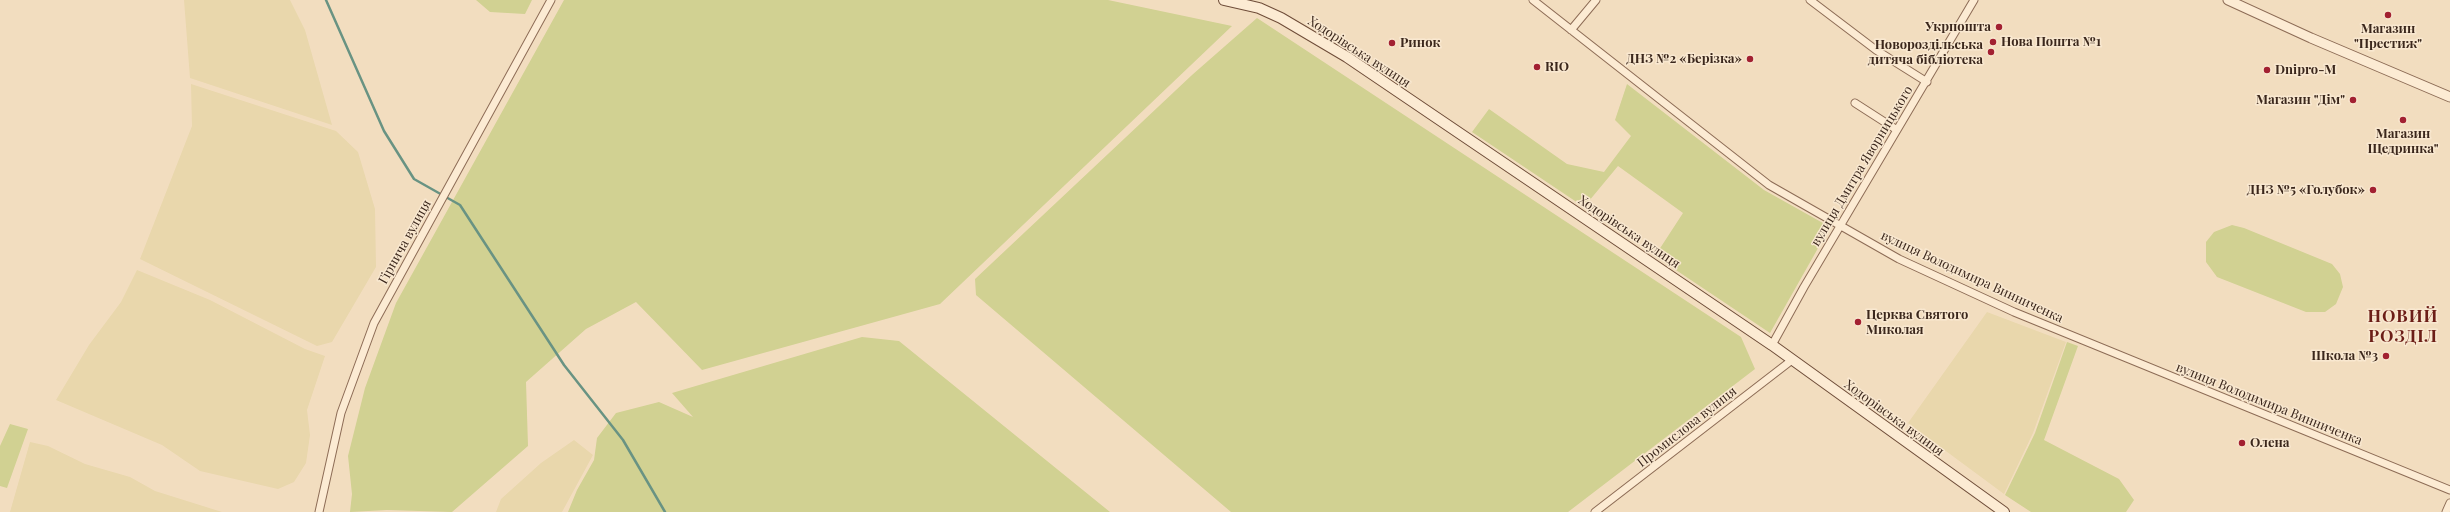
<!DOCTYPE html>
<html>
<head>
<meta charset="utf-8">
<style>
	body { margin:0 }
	canvas { display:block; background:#f2ddbf }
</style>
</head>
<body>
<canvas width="2450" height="512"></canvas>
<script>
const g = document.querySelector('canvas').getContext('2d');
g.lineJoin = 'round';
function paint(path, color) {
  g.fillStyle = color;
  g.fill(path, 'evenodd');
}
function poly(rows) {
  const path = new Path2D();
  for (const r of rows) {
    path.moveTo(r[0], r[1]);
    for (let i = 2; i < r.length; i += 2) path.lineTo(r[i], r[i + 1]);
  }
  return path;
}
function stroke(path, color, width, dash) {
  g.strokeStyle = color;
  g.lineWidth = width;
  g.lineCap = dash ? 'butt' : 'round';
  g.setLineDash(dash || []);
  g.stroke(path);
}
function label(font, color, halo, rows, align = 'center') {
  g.font = font + ' "Playfair Display",serif';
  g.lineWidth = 3;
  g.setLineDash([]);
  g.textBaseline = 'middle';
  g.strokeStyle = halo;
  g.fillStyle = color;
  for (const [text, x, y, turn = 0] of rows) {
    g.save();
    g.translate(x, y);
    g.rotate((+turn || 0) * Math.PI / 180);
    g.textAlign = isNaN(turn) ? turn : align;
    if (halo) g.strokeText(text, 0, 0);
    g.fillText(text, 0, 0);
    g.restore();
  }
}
const farmland = poly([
	[184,0,290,0,305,30,332,125,190,78],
	[191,84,336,131,358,152,375,209,376,267,332,342,317,346,140,259,192,126],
	[137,270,210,300,305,349,325,356,307,410,310,435,306,463,294,482,278,489,200,471,162,445,56,400,89,345,121,302],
	[1987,312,2066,342,2033,433,2004,494,1908,423],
	[574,440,593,455,562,512,496,512,501,499,541,463],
	[30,442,48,446,85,464,130,477,155,491,222,512,10,512]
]);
const green = poly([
	[476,0,532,0,525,14,490,12],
	[564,0,1108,0,1232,26,940,304,702,370,636,302,586,329,526,382,528,446,452,512,387,510,350,512,352,494,348,456,365,388,396,303],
	[1257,18,1741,337,1755,369,1568,512,1231,512,976,295,975,279,1192,75],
	[1627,84,1764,190,1830,227,1770,333,1655,256,1683,213,1618,166,1584,207,1472,132,1489,109,1567,164,1604,172,1631,136,1615,120],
	[2232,225,2244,228,2332,264,2340,274,2343,287,2336,304,2325,312,2306,312,2217,277,2206,262,2206,242,2214,232],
	[862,337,899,341,1110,512,568,512,577,490,594,460,597,438,616,413,659,402,693,417,672,393],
	[2067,342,2078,346,2044,440,2119,479,2134,500,2126,512,2031,512,2005,495,2035,433],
	[10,424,28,429,7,488,0,486,0,446]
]);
const stream = poly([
	[326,0,384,131,414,179,460,205,564,365,623,440,665,512]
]);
const minor = poly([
	[1533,0,1769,185,1899,259,2014,312,2450,490],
	[1810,0,1876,50,1927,82],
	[1571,30,1596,0],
	[1855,103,1897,130],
	[1772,345,1804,287,1974,0],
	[319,512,341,413,374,323,551,0],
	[1595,512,1792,360],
	[2446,512,2450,503]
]);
const tertiary = poly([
	[2228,0,2311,38,2450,97]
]);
const secondary = poly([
	[1224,0,1259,8,1281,18,1347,57,1772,345,2004,512]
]);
const markers = [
	[2388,15,4,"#a22031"],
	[1999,27,4,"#a22031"],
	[1993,42,4,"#a22031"],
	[1392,43,4,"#a22031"],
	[1991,52,4,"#a22031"],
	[1750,59,4,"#a22031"],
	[1537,67,4,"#a22031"],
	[2267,70,4,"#a22031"],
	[2353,100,4,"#a22031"],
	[2403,120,4,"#a22031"],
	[2373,190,4,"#a22031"],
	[1858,322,4,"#a22031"],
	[2386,356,4,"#a22031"],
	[2242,443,4,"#a22031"]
];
const poiNames = [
	["Укрпошта",1991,27],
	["Магазин",2388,29,"center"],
	["\"Престиж\"",2388,44,"center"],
	["Нова Пошта №1",2001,42,"left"],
	["Ринок",1400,43,"left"],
	["Новороздільська",1983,45],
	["дитяча бібліотека",1983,60],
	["ДНЗ №2 «Берізка»",1742,59],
	["RIO",1545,67,"left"],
	["Dnipro-M",2275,70,"left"],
	["Магазин \"Дім\"",2345,100],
	["Магазин",2403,134,"center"],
	["Щедринка\"",2403,149,"center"],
	["ДНЗ №5 «Голубок»",2365,190],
	["Церква Святого",1866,315,"left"],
	["Миколая",1866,330,"left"],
	["Школа №3",2378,356],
	["Олена",2250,443,"left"]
];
const streetNames = [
	["Ходорівська вулиця",1359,52,33],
	["вулиця Дмитра Яворницького",1862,166,-59],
	["Ходорівська вулиця",1629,232,34],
	["Гірнича вулиця",405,242,-61],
	["вулиця Володимира Винниченка",1972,277,25],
	["вулиця Володимира Винниченка",2269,404,22],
	["Ходорівська вулиця",1894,418,36],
	["Промислова вулиця",1687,427,-38]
];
const districtNames = [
	["НОВИЙ",2403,317],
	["РОЗДІЛ",2403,337]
];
paint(farmland, '#e9d7ac');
paint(green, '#d1d192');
stroke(stream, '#699383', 2.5);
stroke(minor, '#8d6c56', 9);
stroke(tertiary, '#8d6c56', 11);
stroke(secondary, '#6f4d39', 12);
stroke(minor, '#fcebd3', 7);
stroke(tertiary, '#fcebd3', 9);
stroke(secondary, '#fcebd3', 10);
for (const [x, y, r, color] of markers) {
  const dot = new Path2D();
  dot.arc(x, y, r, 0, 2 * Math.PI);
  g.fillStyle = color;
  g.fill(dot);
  stroke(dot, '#f9e8d0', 1.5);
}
label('bold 13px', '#3b271c', '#f9e8d0', poiNames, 'right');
label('13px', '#3b271c', '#f9e8d0', streetNames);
g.letterSpacing = '1px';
label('bold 17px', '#6c1e17', '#f9e8d0', districtNames);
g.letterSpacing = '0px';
</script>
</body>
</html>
